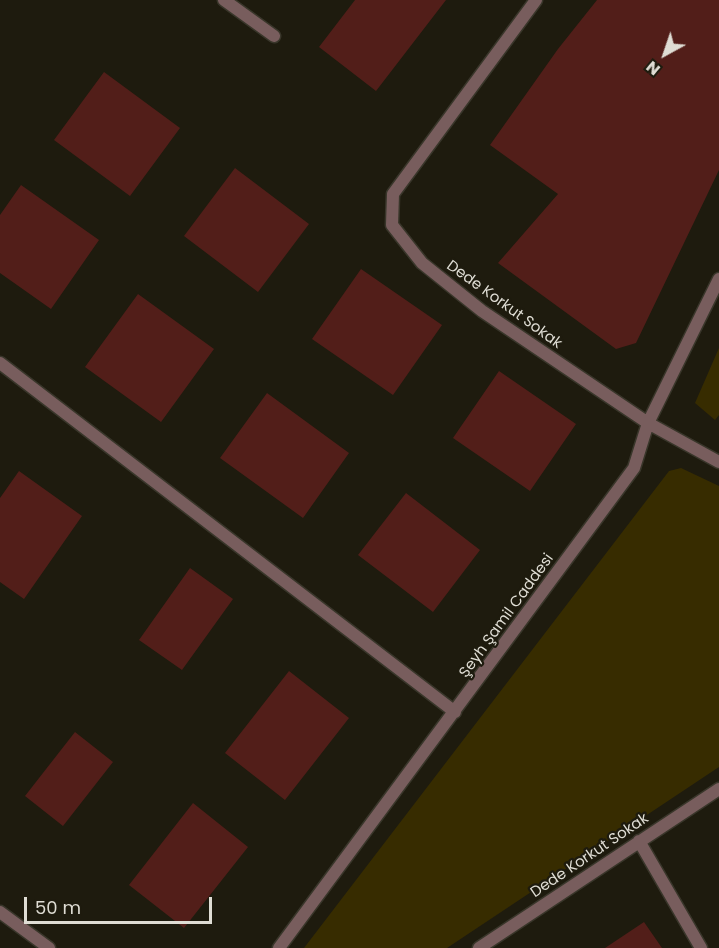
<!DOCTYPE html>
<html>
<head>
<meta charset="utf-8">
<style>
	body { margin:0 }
	#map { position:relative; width:719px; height:948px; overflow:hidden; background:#1e1b0e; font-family:Poppins,sans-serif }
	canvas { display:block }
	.north { position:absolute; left:635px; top:24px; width:60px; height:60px; -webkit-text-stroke:4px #1e1b0e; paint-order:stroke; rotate:220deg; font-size:16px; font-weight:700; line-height:24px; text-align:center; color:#dfddd4 }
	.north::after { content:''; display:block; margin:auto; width:21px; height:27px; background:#dfddd4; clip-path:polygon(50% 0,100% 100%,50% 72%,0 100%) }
	.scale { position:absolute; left:24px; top:897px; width:188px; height:27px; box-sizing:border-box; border:3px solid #dfddd4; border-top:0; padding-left:8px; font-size:18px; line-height:21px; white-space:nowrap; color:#dfddd4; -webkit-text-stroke:4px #1e1b0e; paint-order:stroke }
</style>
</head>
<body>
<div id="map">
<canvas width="719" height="948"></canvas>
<div class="north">N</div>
<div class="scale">50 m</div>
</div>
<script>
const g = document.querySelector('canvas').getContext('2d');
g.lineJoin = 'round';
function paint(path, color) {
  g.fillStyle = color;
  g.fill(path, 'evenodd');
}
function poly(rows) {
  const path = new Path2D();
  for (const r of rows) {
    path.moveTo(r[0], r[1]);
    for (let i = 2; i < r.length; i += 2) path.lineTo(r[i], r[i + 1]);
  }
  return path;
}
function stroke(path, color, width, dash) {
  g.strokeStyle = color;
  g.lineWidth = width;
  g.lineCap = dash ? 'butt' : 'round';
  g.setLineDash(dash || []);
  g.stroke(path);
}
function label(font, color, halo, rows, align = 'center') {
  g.font = font + ' Poppins,sans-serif';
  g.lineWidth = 4.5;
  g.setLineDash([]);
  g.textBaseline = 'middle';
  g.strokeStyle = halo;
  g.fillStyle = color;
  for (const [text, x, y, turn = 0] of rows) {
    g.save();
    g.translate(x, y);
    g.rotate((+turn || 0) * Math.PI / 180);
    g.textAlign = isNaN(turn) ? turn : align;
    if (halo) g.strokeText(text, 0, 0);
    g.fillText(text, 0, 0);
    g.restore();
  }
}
const green = poly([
	[719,348,719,415,715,420,695,403],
	[681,468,719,486,719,767,447,948,304,948,669,471]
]);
const building = poly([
	[355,0,446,0,376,91,319,47],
	[597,0,719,0,719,170,636,343,616,349,498,263,558,194,490,145,558,49],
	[104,72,180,128,130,196,54,140],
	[235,168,309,224,258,292,184,236],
	[21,185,99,240,51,309,0,273,0,215],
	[361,269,442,325,393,395,312,339],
	[138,294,214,349,161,422,85,367],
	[499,371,576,424,530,491,453,438],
	[267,393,349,453,303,518,220,458],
	[19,471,82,516,24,599,0,582,0,498],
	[406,493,480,550,433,612,358,555],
	[190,568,233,599,182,670,139,640],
	[289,671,349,718,285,800,225,753],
	[75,732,113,762,63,826,25,796],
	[193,803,248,847,184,928,129,885],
	[644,922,662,948,605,948]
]);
const minor = poly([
	[224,0,274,36],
	[536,0,393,194,392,225,422,263,482,311,648,423,719,462],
	[0,363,455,712],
	[639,841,701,948],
	[0,912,49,948],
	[279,948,634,468,648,423,719,279],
	[479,948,719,789]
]);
const streetNames = [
	["Dede Korkut Sokak",504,305,36],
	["Şeyh Şamil Caddesi",507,616,-54],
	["Dede Korkut Sokak",590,856,-34]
];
paint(green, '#372c00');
paint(building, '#521e19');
stroke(minor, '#39362a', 15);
stroke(minor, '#785d5d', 12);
label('15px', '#dfddd4', '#1e1b0e', streetNames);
</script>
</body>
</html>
